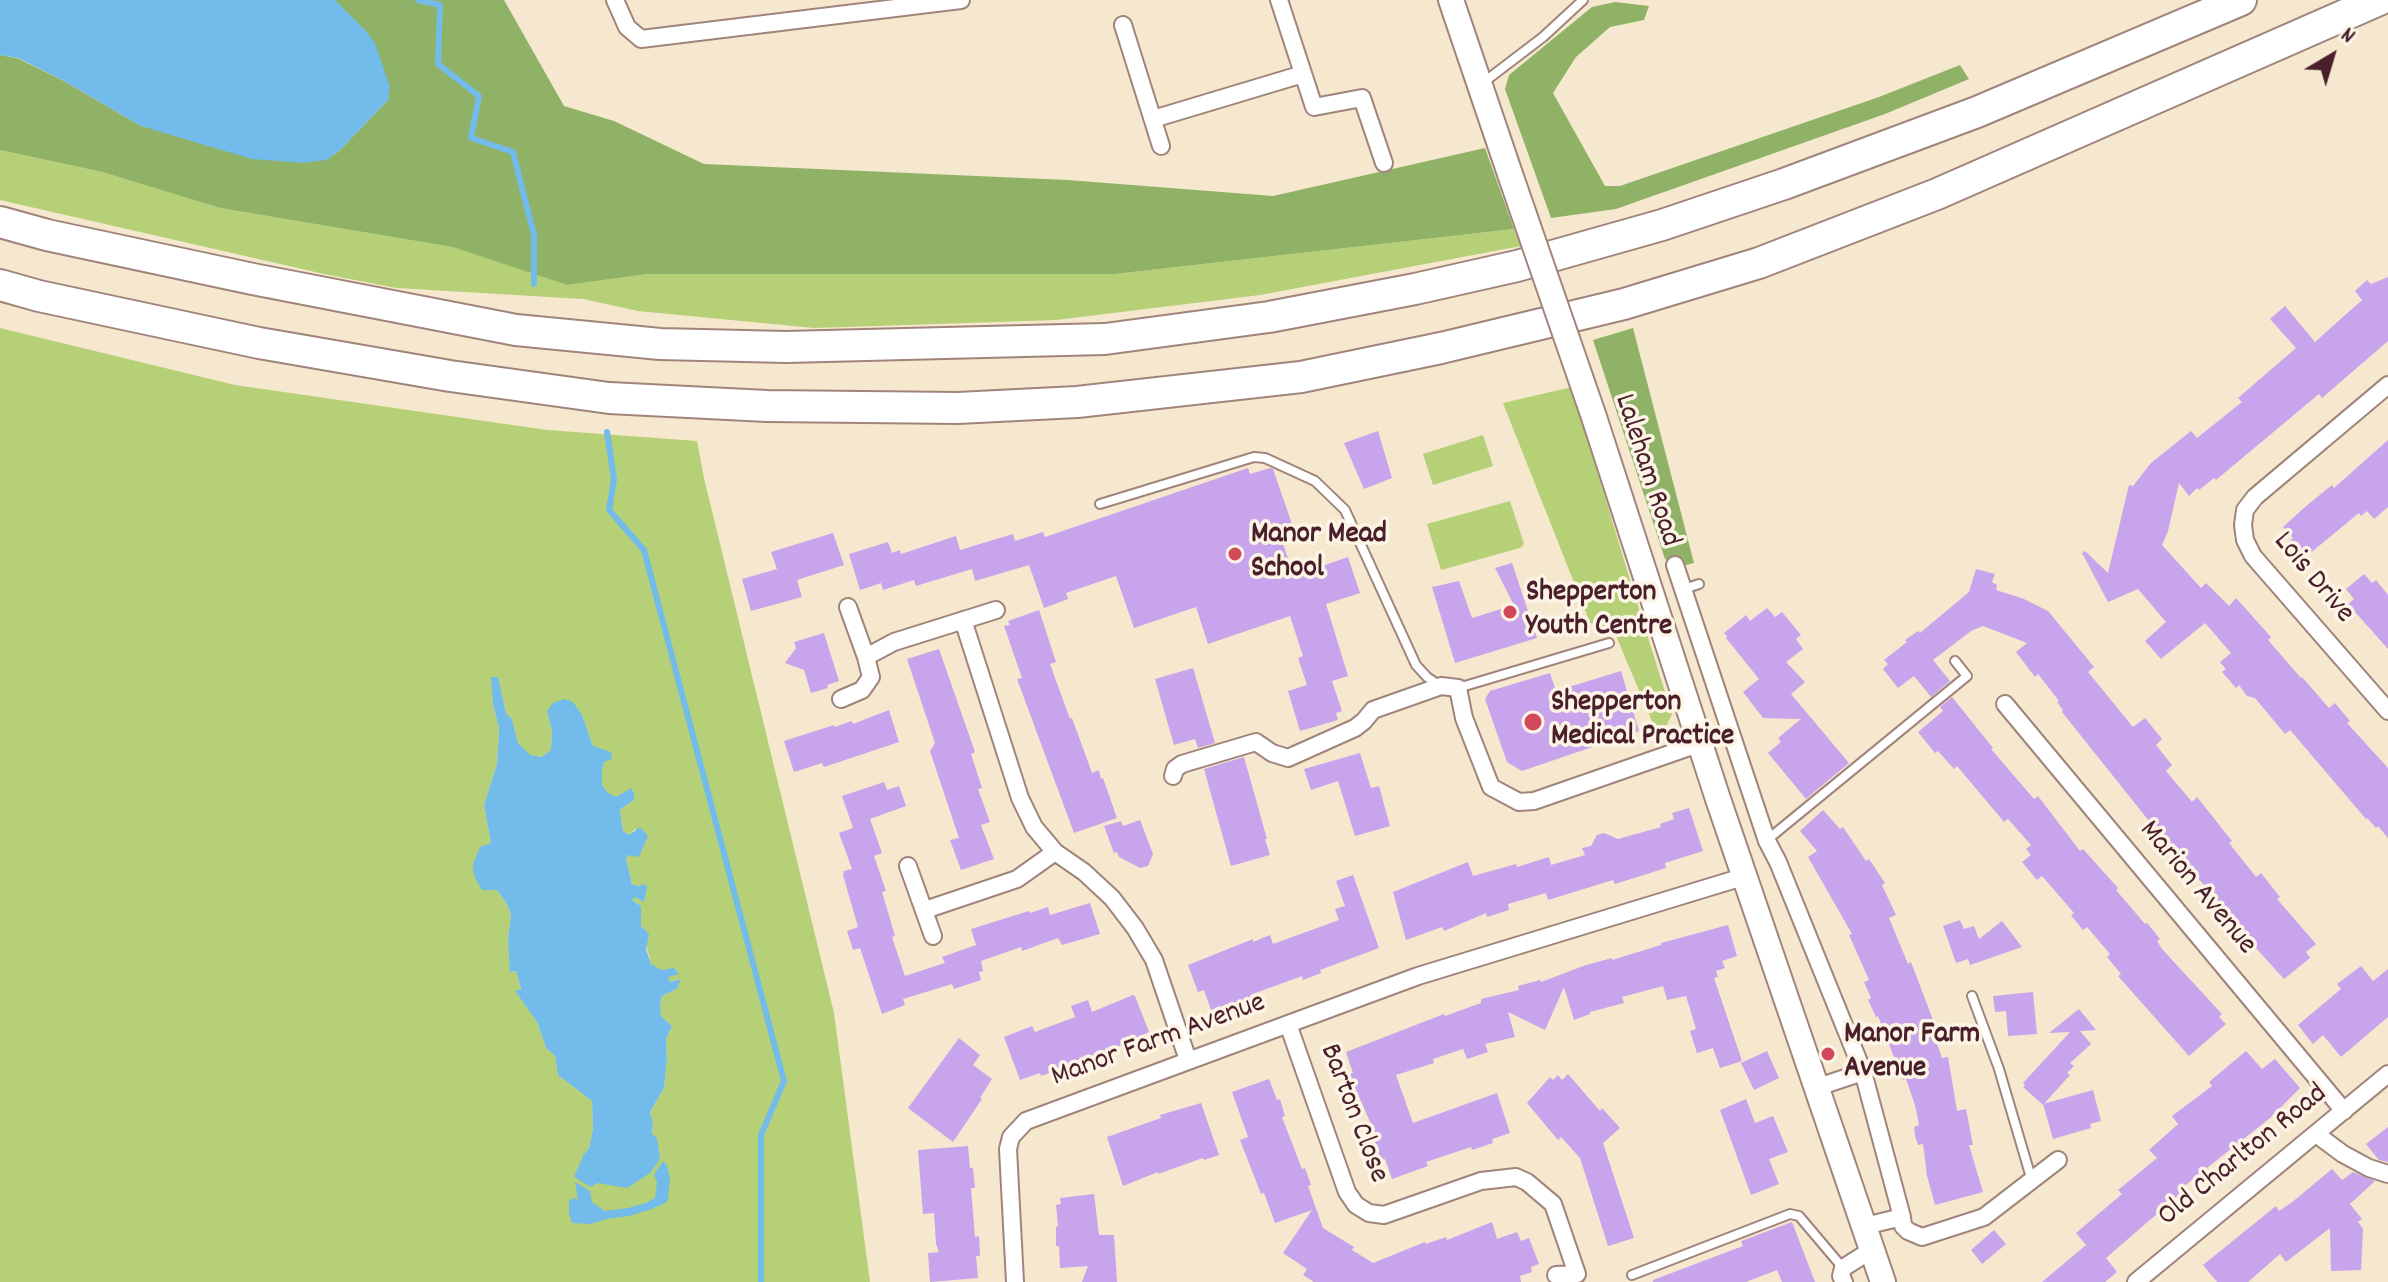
<!DOCTYPE html>
<html>
<head>
<meta charset="utf-8">
<style>
	body { margin:0 }
	#map { position:relative; width:2388px; height:1282px; overflow:hidden; background:#f5e8ce; font-family:Dekko,sans-serif }
	canvas { display:block }
	.north { position:absolute; left:2292px; top:16px; width:80px; height:80px; -webkit-text-stroke:6px #fcf5e5; paint-order:stroke; rotate:38deg; font-size:22px; font-weight:700; line-height:32px; text-align:center; color:#4a1f2b }
	.north::after { content:''; display:block; margin:auto; width:28px; height:36px; background:#4a1f2b; clip-path:polygon(50% 0,100% 100%,50% 72%,0 100%) }
</style>
</head>
<body>
<div id="map">
<canvas width="2388" height="1282"></canvas>
<div class="north">N</div>
</div>
<script>
const g = document.querySelector('canvas').getContext('2d');
g.lineJoin = 'round';
function paint(path, color) {
  g.fillStyle = color;
  g.fill(path, 'evenodd');
}
function poly(rows) {
  const path = new Path2D();
  for (const r of rows) {
    path.moveTo(r[0], r[1]);
    for (let i = 2; i < r.length; i += 2) path.lineTo(r[i], r[i + 1]);
  }
  return path;
}
function stroke(path, color, width, dash) {
  g.strokeStyle = color;
  g.lineWidth = width;
  g.lineCap = dash ? 'butt' : 'round';
  g.setLineDash(dash || []);
  g.stroke(path);
}
function label(font, color, halo, rows, align = 'center') {
  g.font = font + ' Dekko,sans-serif';
  g.lineWidth = 7;
  g.setLineDash([]);
  g.textBaseline = 'middle';
  g.strokeStyle = halo;
  g.fillStyle = color;
  for (const [text, x, y, turn = 0] of rows) {
    g.save();
    g.translate(x, y);
    g.rotate((+turn || 0) * Math.PI / 180);
    g.textAlign = isNaN(turn) ? turn : align;
    if (halo) g.strokeText(text, 0, 0);
    g.fillText(text, 0, 0);
    g.restore();
  }
}
const green = poly([
	[0,150,102,172,220,208,452,247,567,285,648,274,1115,274,1514,229,1521,246,1260,295,1056,320,814,328,638,311,583,299,396,288,324,274,0,200],
	[0,328,235,385,547,430,697,441,704,478,834,1013,870,1282,0,1282],
	[492,677,498,678,506,713,512,719,518,743,529,755,541,757,551,750,552,731,547,711,582,715,593,746,604,762,602,769,602,785,608,793,617,798,634,800,622,808,620,811,623,831,629,835,636,828,626,859,632,884,639,886,644,902,634,896,632,900,641,906,641,926,651,964,668,977,669,982,679,979,678,988,662,996,660,1007,661,1016,672,1026,666,1039,667,1059,664,1088,650,1112,653,1123,652,1135,584,1154,589,1148,593,1129,592,1101,558,1075,555,1056,546,1048,537,1022,516,992,521,989,516,971,511,972,508,939,511,915,507,904,497,890,480,848,491,843,484,805,497,764,499,728,493,705],
	[1572,387,1633,590,1672,714,1662,734,1657,733,1614,631,1590,623,1503,403],
	[1483,435,1493,466,1433,485,1423,454],
	[1510,501,1524,544,1520,548,1441,570,1427,524]
]);
const forest = poly([
	[335,0,504,0,564,106,614,121,704,164,1068,180,1273,196,1485,148,1514,229,1115,274,648,274,567,285,452,247,220,208,102,172,0,150,0,55,17,58,64,81,141,126,326,160,339,151,388,100],
	[1615,2,1649,6,1644,20,1610,27,1576,57,1553,93,1605,186,1620,186,1879,97,1960,65,1969,79,1885,114,1616,209,1551,218,1505,89,1509,75,1592,7],
	[1633,328,1694,563,1682,566,1665,559,1593,340]
]);
const water = poly([
	[0,0,335,0,365,30,375,43,390,87,388,100,339,151,326,160,303,163,252,159,141,126,64,81,18,58,0,55],
	[491,677,498,677,506,713,512,719,518,743,530,755,541,757,551,750,552,731,547,711,553,703,564,699,573,702,582,715,593,746,611,752,612,759,604,762,602,769,602,785,608,793,616,797,631,788,634,794,634,800,622,808,620,811,623,831,629,835,640,827,648,836,639,857,628,855,626,859,632,884,639,886,645,884,647,887,644,902,635,897,632,900,641,906,641,926,649,934,646,949,651,964,661,970,674,968,679,974,668,977,670,982,680,979,678,988,662,996,660,1006,661,1016,672,1026,666,1039,667,1059,664,1088,650,1112,653,1123,652,1134,657,1138,660,1159,650,1173,627,1188,597,1183,591,1187,574,1177,584,1154,589,1148,593,1129,592,1101,558,1075,555,1056,546,1048,537,1022,515,991,521,989,516,971,510,972,508,939,511,915,507,904,497,890,482,890,474,876,473,865,480,847,491,843,484,805,497,764,499,728,493,705],
	[663,1161,667,1166,670,1178,668,1200,665,1203,649,1210,629,1216,606,1219,591,1224,572,1223,569,1213,569,1201,573,1198,578,1200,575,1182,590,1191,592,1202,605,1211,628,1208,646,1203,655,1198,657,1182,654,1175]
]);
const stream = poly([
	[418,0,440,5,438,64,479,96,471,138,513,152,534,235,534,284],
	[607,432,614,479,609,510,644,550,784,1081,761,1135,761,1282]
]);
const building = poly([
	[2388,277,2388,341,2322,398,2319,394,2216,480,2214,478,2199,490,2197,488,2189,496,2179,483,2168,531,2162,545,2201,588,2206,583,2229,606,2236,598,2271,637,2268,640,2301,678,2302,677,2329,708,2335,703,2350,721,2347,723,2388,768,2388,838,2378,826,2376,828,2367,818,2366,819,2290,730,2285,734,2255,698,2247,696,2239,685,2236,688,2222,672,2226,669,2220,662,2231,653,2205,623,2161,659,2145,641,2166,622,2138,589,2108,602,2082,553,2085,551,2108,573,2129,485,2133,486,2151,463,2191,431,2197,438,2242,402,2238,398,2296,348,2270,319,2285,306,2315,342,2362,300,2355,291,2367,280,2371,284],
	[1378,431,1392,478,1364,489,1344,443],
	[2388,440,2388,507,2374,519,2367,511,2361,516,2359,513,2297,564,2283,547,2293,538,2283,527,2305,507,2332,485,2334,488],
	[1248,468,1250,474,1270,468,1273,469,1293,527,1279,532,1294,576,1348,557,1360,593,1326,604,1348,676,1332,681,1342,711,1336,713,1338,720,1300,731,1288,691,1307,685,1298,658,1303,656,1290,616,1208,644,1196,607,1134,628,1116,576,1066,593,1068,599,1044,608,1029,565,975,581,972,569,916,586,914,580,883,590,881,583,860,590,849,554,888,542,892,553,900,550,901,554,956,536,960,550,1013,534,1015,541,1043,532,1045,537],
	[833,533,844,565,797,580,802,597,751,611,742,579,777,569,771,552],
	[1512,563,1537,638,1455,663,1432,587,1459,581,1472,618,1514,605,1495,568],
	[1976,569,1995,574,1992,582,1997,585,1996,590,2024,599,2048,611,2094,667,2088,672,2133,727,2145,718,2162,739,2156,745,2172,765,2166,771,2192,802,2197,797,2232,841,2229,843,2256,877,2261,873,2280,897,2277,899,2316,944,2306,952,2310,958,2284,979,2246,937,2177,852,2170,844,2169,846,2062,712,2063,710,2057,702,2059,701,2038,674,2035,677,2016,652,2027,643,1983,626,1971,631,1933,660,1950,681,1931,697,1914,676,1898,688,1883,669,1888,664,1884,660,1907,642,1905,640,1918,631,1920,633,1969,592],
	[2364,574,2372,583,2376,580,2388,595,2388,649,2348,604,2354,599,2346,589],
	[1767,608,1775,617,1782,612,1801,635,1796,639,1803,649,1786,662,1805,682,1791,694,1849,763,1806,799,1768,753,1781,742,1778,738,1801,719,1763,718,1743,692,1759,679,1726,638,1727,636,1724,633,1746,615,1750,621],
	[1039,610,1056,662,1050,664,1070,719,1072,718,1092,773,1099,770,1101,779,1103,778,1117,818,1074,833,1017,679,1022,678,1004,626,1010,625,1008,621],
	[824,633,839,681,827,685,828,688,811,693,804,670,785,663,796,648,794,642],
	[939,649,975,752,971,754,982,788,978,789,990,822,981,825,994,859,961,870,950,840,959,838,930,751,935,743,907,659],
	[1193,668,1215,743,1198,748,1195,739,1174,745,1155,679],
	[1621,671,1639,731,1522,771,1507,762,1485,699,1490,691,1550,673,1556,691],
	[1952,697,1993,748,1991,749,2034,799,2038,796,2080,851,2083,849,2118,888,2116,890,2145,924,2147,923,2160,939,2157,941,2162,949,2222,1014,2219,1017,2226,1024,2189,1056,2118,976,2121,974,2107,957,2110,954,2087,927,2083,930,2071,915,2074,913,2042,876,2037,880,2022,862,2031,855,2026,849,2031,845,2008,819,2004,822,1957,766,1954,769,1938,751,1935,753,1918,732,1943,711,1940,707],
	[889,710,899,742,824,767,822,763,794,772,784,741,834,725,834,727,852,721,853,724],
	[1360,753,1371,788,1379,786,1390,826,1355,836,1338,781,1311,790,1304,769],
	[1244,757,1267,839,1265,839,1270,855,1231,866,1204,769],
	[884,782,887,790,899,786,906,806,870,819,882,853,874,856,886,891,882,892,895,936,892,937,905,976,945,963,942,957,976,945,971,929,1029,911,1030,913,1048,907,1050,915,1090,903,1100,934,1062,945,1058,938,1022,951,1021,947,981,961,983,971,979,972,981,980,954,989,952,984,903,999,905,1005,882,1014,860,948,853,950,847,931,858,927,843,875,844,871,852,869,839,833,853,828,842,796],
	[1689,808,1703,851,1665,863,1666,868,1615,884,1613,880,1548,900,1546,893,1508,904,1509,910,1487,917,1486,913,1444,931,1442,927,1406,940,1393,892,1468,862,1473,876,1516,864,1517,867,1549,857,1551,865,1585,855,1582,848,1591,846,1597,835,1604,833,1618,839,1661,827,1660,824,1674,819,1672,813],
	[1823,810,1840,829,1843,827,1866,861,1869,859,1885,883,1882,885,1896,915,1889,918,1908,964,1911,962,1933,1020,1929,1021,1942,1058,1948,1057,1957,1111,1966,1109,1973,1145,1969,1145,1983,1192,1935,1205,1927,1176,1923,1144,1918,1145,1915,1136,1914,1127,1919,1125,1915,1105,1906,1079,1903,1080,1878,1016,1876,1017,1868,1000,1871,998,1864,982,1869,980,1849,935,1852,934,1808,857,1817,851,1800,831],
	[1140,820,1153,854,1148,866,1140,868,1119,857,1117,852,1114,853,1104,826,1121,821,1123,826],
	[1353,875,1379,948,1320,970,1321,973,1303,980,1302,976,1250,995,1251,999,1242,1003,1231,1006,1229,1004,1211,1010,1204,990,1198,992,1188,965,1253,939,1253,942,1270,935,1273,944,1339,920,1335,909,1345,906,1336,881],
	[1960,920,1964,929,1974,926,1979,939,2002,921,2022,947,1970,965,1968,959,1956,963,1943,926],
	[1728,925,1737,956,1722,961,1725,968,1716,971,1718,977,1714,978,1742,1061,1720,1068,1713,1048,1697,1053,1690,1031,1696,1029,1686,996,1667,1000,1663,986,1622,997,1624,1003,1590,1012,1590,1014,1574,1020,1564,987,1545,1030,1508,1012,1515,1037,1485,1044,1488,1052,1467,1059,1463,1049,1433,1059,1434,1063,1396,1075,1413,1123,1497,1093,1510,1133,1492,1139,1493,1143,1472,1150,1471,1147,1426,1162,1428,1166,1392,1179,1385,1159,1381,1161,1374,1141,1378,1140,1349,1074,1353,1073,1346,1052,1444,1014,1445,1016,1481,1003,1481,999,1519,990,1518,986,1540,980,1541,982,1586,965,1612,958,1612,960,1661,945,1661,943],
	[2361,966,2373,981,2388,969,2388,1017,2341,1057,2323,1035,2313,1044,2298,1025,2341,989,2337,984],
	[2033,992,2037,1034,2008,1036,2006,1011,1995,1012,1993,996],
	[1133,995,1135,996,1149,1032,1104,1053,1041,1076,1040,1073,1020,1080,1004,1037,1032,1026,1035,1032,1075,1017,1071,1006,1088,1000,1092,1012],
	[2079,1009,2096,1030,2080,1031,2091,1044,2070,1063,2074,1066,2067,1073,2070,1075,2043,1105,2023,1087,2025,1085,2023,1083,2070,1032,2049,1033],
	[959,1038,980,1055,973,1065,992,1079,980,1098,982,1099,953,1142,908,1108],
	[1767,1051,1779,1078,1754,1090,1741,1063],
	[2246,1051,2262,1069,2275,1059,2300,1088,2270,1118,2178,1191,2180,1194,2106,1258,2117,1272,2105,1282,2042,1282,2086,1245,2076,1233,2122,1194,2118,1190,2157,1158,2149,1150,2178,1124,2172,1116,2212,1086,2209,1082],
	[1568,1074,1600,1111,1602,1108,1620,1128,1603,1143,1634,1238,1608,1246,1580,1158,1561,1137,1558,1140,1527,1103,1550,1077,1553,1080,1558,1075,1562,1080],
	[1269,1079,1277,1100,1280,1099,1285,1116,1282,1117,1302,1169,1305,1168,1311,1185,1308,1186,1323,1228,1354,1247,1352,1250,1373,1263,1425,1242,1426,1244,1446,1237,1447,1240,1492,1222,1497,1239,1517,1232,1521,1241,1529,1238,1539,1264,1531,1267,1532,1272,1520,1276,1521,1282,1314,1282,1303,1275,1307,1269,1283,1253,1312,1210,1275,1223,1264,1193,1261,1194,1240,1140,1248,1137,1232,1092],
	[2093,1090,2101,1121,2090,1124,2091,1128,2053,1139,2043,1104],
	[1746,1099,1755,1123,1773,1116,1788,1152,1769,1159,1779,1184,1751,1195,1720,1110],
	[1201,1103,1219,1155,1204,1160,1203,1158,1158,1174,1158,1172,1123,1186,1107,1137,1161,1118,1160,1115],
	[2388,1127,2388,1162,2379,1160,2366,1144],
	[968,1146,970,1168,973,1168,975,1188,971,1188,975,1237,979,1236,980,1256,976,1256,978,1278,930,1282,928,1253,939,1252,936,1244,934,1213,923,1214,918,1150],
	[2332,1169,2342,1180,2353,1172,2375,1181,2350,1204,2362,1219,2358,1222,2363,1229,2361,1270,2331,1271,2330,1228,2286,1262,2280,1254,2248,1282,2217,1282,2203,1265,2276,1206,2279,1211,2291,1203],
	[1094,1194,1099,1235,1114,1235,1117,1282,1082,1282,1088,1266,1060,1268,1059,1246,1056,1246,1056,1227,1058,1226,1056,1205,1061,1204,1060,1198],
	[1792,1222,1815,1282,1782,1282,1777,1270,1746,1282,1653,1282,1653,1280,1743,1246,1741,1241],
	[1994,1230,2006,1244,1982,1264,1971,1250]
]);
const lane = poly([
	[1484,82,1543,37,1583,0],
	[1100,504,1254,457,1265,458,1315,481,1345,510,1416,665,1427,677,1440,686],
	[1684,589,1699,584],
	[1458,688,1609,643],
	[1767,840,1967,676,1955,661],
	[1972,996,1999,1069,2032,1181],
	[1632,1275,1790,1214,1799,1216,1843,1268]
]);
const street = poly([
	[615,0,627,27,641,39,961,0],
	[1279,0,1314,107,1362,98,1384,163],
	[1123,25,1161,146],
	[1153,119,1303,74],
	[2388,385,2255,497,2245,510,2243,525,2245,540,2253,556,2388,711],
	[1675,565,1767,841,1778,862,1863,1072,1902,1217,1903,1226,1908,1231,1922,1237,1984,1217,2058,1160],
	[848,607,866,657],
	[963,620,1020,798,1034,827,1055,852,1084,872,1112,898,1135,928,1154,960,1188,1060],
	[841,699,862,690,871,677,866,657,894,642,996,610],
	[2005,704,2344,1111],
	[1173,776,1175,769,1182,764,1256,742,1272,753,1288,758,1355,728,1364,721,1373,710,1441,686,1458,688,1464,718,1491,787,1519,802,1534,801,1701,743],
	[908,866,933,936],
	[925,910,1017,879,1055,852],
	[1288,1024,1347,1192,1356,1205,1369,1213,1384,1215,1481,1181,1516,1177,1527,1182,1553,1204,1577,1274,1556,1275],
	[1818,1087,1863,1072],
	[2316,1134,2343,1154,2369,1168,2388,1174],
	[1865,1226,1902,1217],
	[1015,1282,1008,1149,1011,1137,1026,1121,1418,976,1746,876],
	[1844,1282,1841,1276,1843,1268,1873,1249],
	[2136,1282,2388,1074]
]);
const secondary = poly([
	[1451,0,1510,174],
	[1594,417,1718,799,1883,1282]
]);
const highway = poly([
	[0,222,47,235,253,279,516,330,660,344,786,347,1105,339,1269,317,1415,289,1517,266,1662,225,1784,184,1977,112,2241,0],
	[0,285,39,296,259,343,450,376,609,398,767,406,958,408,1077,402,1301,377,1441,348,1624,304,1759,263,1937,194,2379,0]
]);
const secondaryBridge = poly([
	[1510,174,1594,417]
]);
const markers = [
	[1235,554,8,"#d1495b"],
	[1510,612,8,"#d1495b"],
	[1533,722,10,"#d1495b"],
	[1828,1054,8,"#d1495b"]
];
const streetNames = [
	["Laleham Road",1645,471,72],
	["Lois Drive",2312,579,50],
	["Marion Avenue",2196,889,50],
	["Manor Farm Avenue",1159,1042,-20],
	["Barton Close",1352,1114,69],
	["Old Charlton Road",2244,1157,-39]
];
const poiNames = [
	["Manor Mead",1251,537],
	["School",1251,571],
	["Shepperton",1526,595],
	["Youth Centre",1526,629],
	["Shepperton",1551,705],
	["Medical Practice",1551,739],
	["Manor Farm",1844,1037],
	["Avenue",1844,1071]
];
paint(green, '#b5d076');
paint(forest, '#90b267');
paint(water, '#72bbea');
stroke(stream, '#72bbea', 6);
paint(building, '#c8a4ed');
stroke(lane, '#a0847c', 12);
stroke(street, '#a0847c', 20);
stroke(secondary, '#a0847c', 28);
stroke(highway, '#a0847c', 34);
stroke(lane, '#fff', 8);
stroke(street, '#fff', 16);
stroke(secondary, '#fff', 24);
stroke(highway, '#fff', 30);
stroke(secondaryBridge, '#a0847c', 28, []);
stroke(secondaryBridge, '#fff', 24);
for (const [x, y, r, color] of markers) {
  const dot = new Path2D();
  dot.arc(x, y, r, 0, 2 * Math.PI);
  g.fillStyle = color;
  g.fill(dot);
  stroke(dot, '#fcf5e5', 3);
}
label('30px', '#4a1f2b', '#fcf5e5', streetNames);
label('bold 30px', '#4a1f2b', '#fcf5e5', poiNames, 'left');
</script>
</body>
</html>
